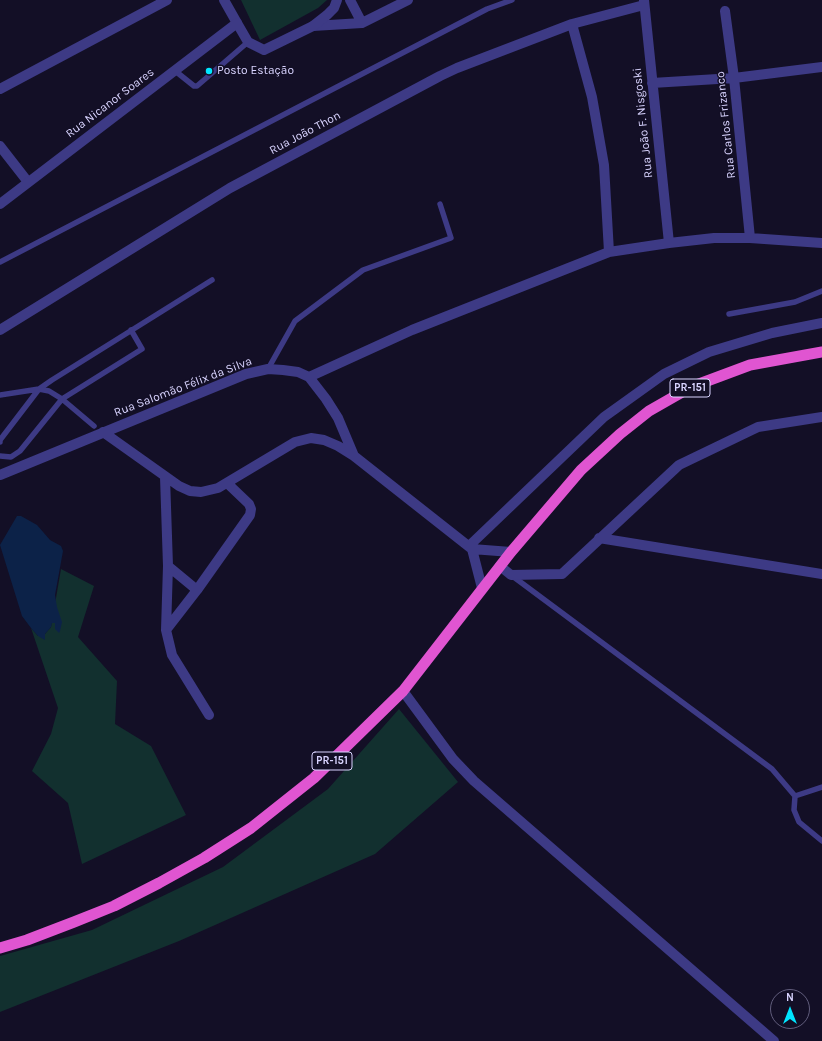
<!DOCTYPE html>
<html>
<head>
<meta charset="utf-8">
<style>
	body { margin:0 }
	#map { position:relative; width:822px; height:1041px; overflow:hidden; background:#130f26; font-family:Karla,sans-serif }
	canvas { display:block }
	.north { position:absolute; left:770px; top:989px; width:40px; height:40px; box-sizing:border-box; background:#130f26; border:1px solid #625e7d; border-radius:50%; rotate:0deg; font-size:11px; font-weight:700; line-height:16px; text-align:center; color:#d9d4ff }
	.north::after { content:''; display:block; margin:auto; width:14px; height:18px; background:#00e5ff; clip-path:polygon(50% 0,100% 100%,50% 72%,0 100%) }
</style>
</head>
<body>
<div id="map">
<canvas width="822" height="1041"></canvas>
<div class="north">N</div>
</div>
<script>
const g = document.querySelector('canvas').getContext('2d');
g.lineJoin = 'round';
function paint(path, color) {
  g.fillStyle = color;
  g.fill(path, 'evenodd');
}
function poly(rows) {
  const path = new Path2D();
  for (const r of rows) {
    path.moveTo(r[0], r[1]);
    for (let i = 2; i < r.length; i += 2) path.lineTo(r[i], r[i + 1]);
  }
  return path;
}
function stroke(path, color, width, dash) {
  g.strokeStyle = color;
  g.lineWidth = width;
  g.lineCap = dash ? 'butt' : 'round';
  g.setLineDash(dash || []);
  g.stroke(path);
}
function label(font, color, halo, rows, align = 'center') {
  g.font = font + ' Karla,sans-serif';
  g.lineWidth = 3;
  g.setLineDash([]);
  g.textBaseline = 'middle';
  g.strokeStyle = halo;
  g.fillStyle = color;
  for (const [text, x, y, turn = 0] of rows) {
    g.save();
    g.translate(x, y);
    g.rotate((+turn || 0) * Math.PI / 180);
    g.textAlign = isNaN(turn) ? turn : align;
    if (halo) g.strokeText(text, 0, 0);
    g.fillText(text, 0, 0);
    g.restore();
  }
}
const green = poly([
	[241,0,327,0,318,8,260,40],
	[61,569,94,586,78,637,117,681,115,724,151,746,186,815,82,864,68,803,32,771,51,734,58,708,31,628,38,636,45,634,51,627],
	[399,709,458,782,375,854,179,941,0,1012,0,956,92,930,223,867,328,789]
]);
const water = poly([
	[17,516,21,516,37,525,50,540,61,546,63,551,55,595,57,607,62,622,60,631,59,633,55,629,55,623,52,623,51,627,45,634,45,640,38,636,31,628,22,616,0,545]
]);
const service = poly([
	[174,70,194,86,197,86,248,42],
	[0,262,487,9,512,0],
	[729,314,795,302,822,291],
	[268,369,295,321,363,270,451,238,440,204],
	[0,395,39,389,49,391,62,399,94,426],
	[0,442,0,440,39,389,52,380,212,280],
	[0,456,11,457,20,451,62,399,142,349,131,330],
	[511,575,772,769,795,796,794,810,799,822,822,841],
	[795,796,822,787]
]);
const minor = poly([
	[224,0,237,23],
	[350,0,362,23],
	[644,0,669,243],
	[725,11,734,78,750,238],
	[572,24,592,97,604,165,609,252],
	[313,26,362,23,408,0],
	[652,83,734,78,822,67],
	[0,146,28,182],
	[0,330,230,188,440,76,457,68,572,24,644,5],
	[309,377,412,330,609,252,669,243,714,238,750,238,822,243],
	[103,432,179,486,190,491,201,492,218,488,295,442,311,438,324,440,338,446,354,456],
	[0,475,246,374,268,369,283,370,298,372,309,377,326,399,338,418,354,456,472,549],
	[165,477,168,566,166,630,172,655,209,715],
	[599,538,822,574],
	[469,546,604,417,664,374,709,352,772,333,822,323],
	[472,549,482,588],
	[472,549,511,552],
	[168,566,197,590],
	[500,566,511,575,562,574,679,465,758,427,822,417],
	[166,630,197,590,250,515,251,509,249,504,227,483],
	[403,691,453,759,474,781,774,1041]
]);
const tertiary = poly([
	[0,89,167,0],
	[0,204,237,23,248,42,264,50,313,26,327,15,334,8,337,0]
]);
const trunk = poly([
	[0,948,27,940,74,922,114,906,159,883,204,858,251,828,314,778,403,691,511,552,581,470,620,434,649,411,691,387,750,365,822,352]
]);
const markers = [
	[209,71,4,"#00e5ff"]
];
const shields = [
	[690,388,40],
	[332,761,40]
];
const shieldNames = [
	["PR-151",690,388],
	["PR-151",332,761]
];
const poiNames = [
	["Posto Estação",217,71]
];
const streetNames = [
	["Rua Nicanor Soares",110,103,-37],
	["Rua João F. Nisgoski",643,123,-96],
	["Rua Carlos Frizanco",726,125,-96],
	["Rua João Thon",305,133,-28],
	["Rua Salomão Félix da Silva",183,387,-21]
];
paint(green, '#12302f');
paint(water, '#0c2248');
stroke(service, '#3d3a85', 5.5);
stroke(minor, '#3d3a85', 10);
stroke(tertiary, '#3d3a85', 10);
stroke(trunk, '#e055d1', 11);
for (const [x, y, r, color] of markers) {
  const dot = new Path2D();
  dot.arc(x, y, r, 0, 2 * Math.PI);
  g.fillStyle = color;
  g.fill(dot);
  stroke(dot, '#130f26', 1.5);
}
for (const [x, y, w] of shields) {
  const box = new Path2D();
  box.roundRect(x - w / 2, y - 9, w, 18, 3);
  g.fillStyle = '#130f26';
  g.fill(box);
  stroke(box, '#d9d4ff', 1);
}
label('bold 11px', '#d9d4ff', null, shieldNames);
label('12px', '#d9d4ff', '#130f26', poiNames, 'left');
label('12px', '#d9d4ff', '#130f26', streetNames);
</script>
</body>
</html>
